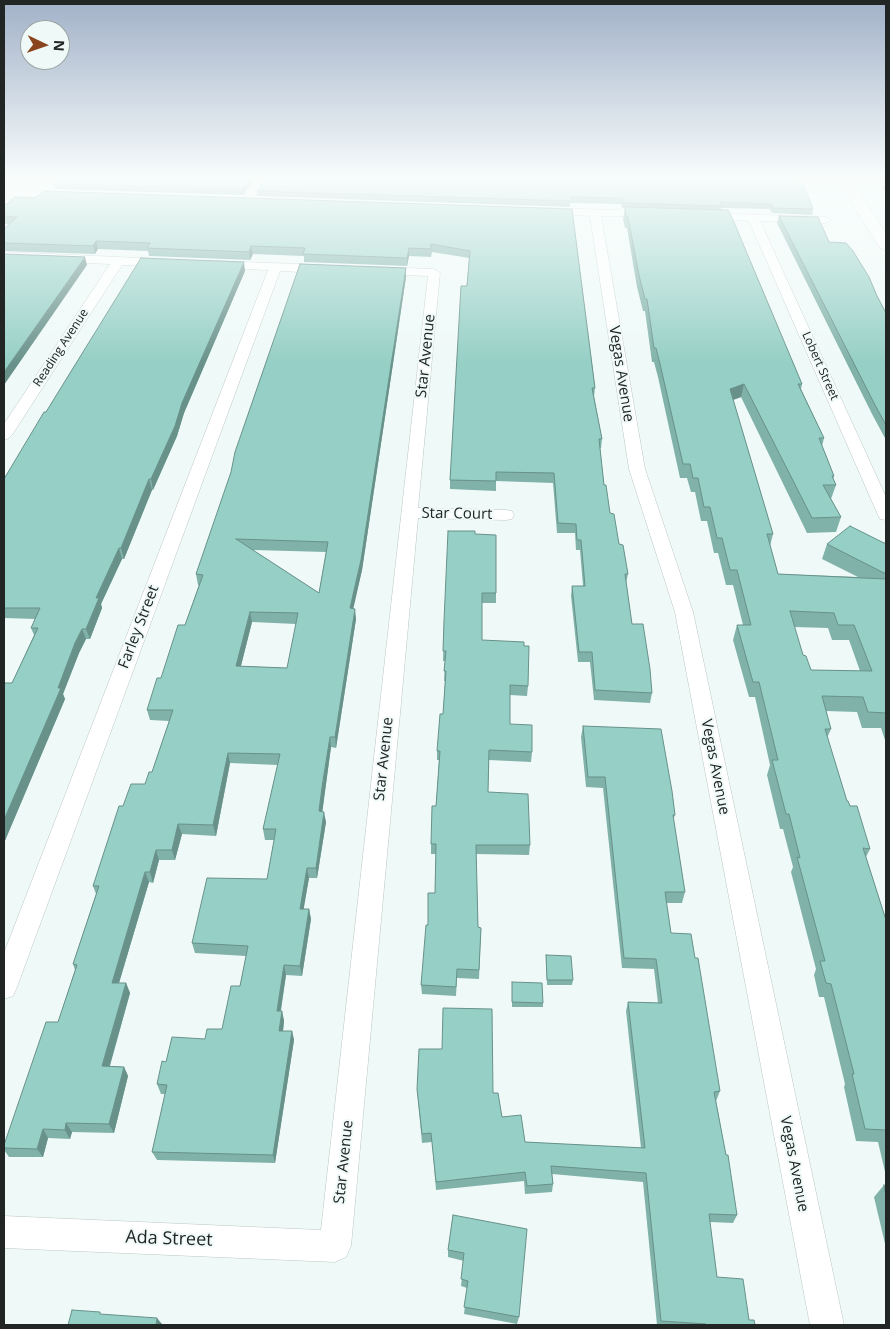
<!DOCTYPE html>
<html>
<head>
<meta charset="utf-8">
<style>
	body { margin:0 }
	#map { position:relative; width:890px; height:1329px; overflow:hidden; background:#effaf8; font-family:"Open Sans",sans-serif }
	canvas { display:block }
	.frame { position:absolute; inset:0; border:5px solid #212524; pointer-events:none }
	.north { position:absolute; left:20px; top:20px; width:50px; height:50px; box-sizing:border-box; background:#effaf8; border:1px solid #9da5a3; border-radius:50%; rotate:93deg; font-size:14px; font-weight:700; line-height:20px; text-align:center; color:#212524 }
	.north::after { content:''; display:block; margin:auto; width:18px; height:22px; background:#8a441e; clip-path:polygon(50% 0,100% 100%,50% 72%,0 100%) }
</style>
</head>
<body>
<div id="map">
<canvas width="890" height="1329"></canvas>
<div class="frame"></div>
<div class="north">N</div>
</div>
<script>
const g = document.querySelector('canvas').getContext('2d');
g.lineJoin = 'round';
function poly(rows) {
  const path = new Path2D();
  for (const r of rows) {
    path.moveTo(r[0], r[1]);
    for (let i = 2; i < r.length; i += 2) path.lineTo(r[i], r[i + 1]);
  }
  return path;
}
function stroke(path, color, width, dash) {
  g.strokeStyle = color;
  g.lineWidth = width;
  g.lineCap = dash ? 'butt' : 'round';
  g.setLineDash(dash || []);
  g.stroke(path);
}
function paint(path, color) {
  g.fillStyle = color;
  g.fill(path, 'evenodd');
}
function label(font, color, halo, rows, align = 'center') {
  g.font = font + ' "Open Sans",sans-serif';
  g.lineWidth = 4;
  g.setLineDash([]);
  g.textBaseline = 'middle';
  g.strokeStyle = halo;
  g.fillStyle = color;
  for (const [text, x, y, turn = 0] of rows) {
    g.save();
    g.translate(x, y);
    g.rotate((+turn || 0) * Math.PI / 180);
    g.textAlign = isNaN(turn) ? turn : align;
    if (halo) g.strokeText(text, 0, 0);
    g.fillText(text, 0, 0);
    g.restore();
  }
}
const street = poly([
	[257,178,267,178,251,203,243,203,242,201,257,178],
	[18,190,68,192,73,195,68,198,21,196,8,210,4,211,4,202,14,191,18,190],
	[546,208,650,211,655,214,650,217,601,216,645,469,693,612,844,1325,810,1325,675,612,629,469,590,216,542,213,541,211,546,208],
	[704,213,826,217,831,220,826,223,760,221,886,497,886,520,880,519,878,515,749,221,700,218,699,216,700,214,704,213],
	[4,252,164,259,170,263,164,267,122,265,12,435,9,438,4,440,4,424,110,264,4,260,4,252],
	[218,261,324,265,330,269,324,273,280,271,17,987,13,996,4,999,4,953,268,270,214,268,212,265,214,262,218,261],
	[378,267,434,269,440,273,418,508,506,510,512,511,514,515,512,519,506,520,418,518,351,1246,346,1257,335,1262,4,1248,4,1216,321,1230,428,276,374,274,372,271,378,267]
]);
const secondary = poly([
	[24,178,39,178,23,196,4,197,4,189,14,189,24,178]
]);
const highway = poly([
	[836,178,850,178,886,233,886,250,880,248,836,178]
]);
const rail = poly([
	[877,178,886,190]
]);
const wall = poly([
	[255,178,243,195,55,189,54,184],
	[790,178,813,209,812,215,772,213,770,209,721,208,721,210,802,384,801,389,824,438,822,446,834,476,833,479,836,485,831,499,841,517,836,532,807,533,741,397,733,400,773,534,770,546,778,574,858,577,822,559,827,544,886,543,886,743,881,728,862,728,857,712,826,711,831,729,827,738,847,801,850,806,870,849,866,857,886,920,886,1176,878,1142,856,1141,844,1087,845,1084,824,997,819,997,814,975,816,969,791,872,793,867,783,829,780,829,767,775,770,765,755,697,749,697,733,640,737,625,743,625,733,585,726,585,718,553,714,553,707,521,701,521,695,492,691,492,687,478,680,478,658,377,654,362,652,362,645,311,643,311,637,287,627,228,625,228,623,219,625,208,622,208,621,204,570,203,570,207,257,196,257,191],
	[794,627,828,628,832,640,849,640,860,671,811,670,803,655],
	[4,205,572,209,595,388,594,397,602,439,601,448,600,448,604,485,610,513,628,574,626,583,632,624,652,693,650,703,594,700,590,662,578,662,571,596,572,586,583,586,580,550,576,550,575,533,557,533,553,483,496,481,496,491,450,489,450,480,469,258,432,252,431,257,409,256,407,266,304,262,304,256,253,254,250,260,149,256,148,251,98,249,95,254,4,251,4,229,9,224,4,224],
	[779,216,829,242,877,296,886,313,886,440,872,414,777,223],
	[406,268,406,277,362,570,353,608,356,619,336,748,331,747,324,797,322,812,326,822,317,878,309,878,303,909,309,909,311,919,302,976,286,975,281,1011,282,1011,284,1021,283,1031,292,1031,294,1040,275,1163,157,1160,152,1152,165,1094,161,1094,157,1084,166,1062,222,1029,240,986,246,956,195,953,192,943,267,879,274,840,265,840,263,829,278,765,230,763,216,836,182,834,175,860,159,860,153,883,149,882,119,983,126,983,130,993,110,1066,124,1067,128,1076,114,1133,72,1132,70,1139,48,1138,43,1157,9,1157,4,1150,4,1145,58,1022,75,970,73,964,96,894,93,886,123,806,145,784,152,772,169,721,150,720,147,710,185,625,199,585,198,585,196,574],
	[253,550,326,552,319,593],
	[252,622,296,624,287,668,241,666],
	[245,271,184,413,177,436,153,490,152,490,124,559,122,559,101,604,102,608,90,639,86,639,79,653,63,694,65,699,4,843,4,683,12,683,34,635,31,628,35,619,4,618,4,479,46,412],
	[475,534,496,593,496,603,482,603,482,640,528,686,527,696,510,695,510,724,532,752,531,762,489,760,488,792,530,845,529,855,476,854,478,927,481,928,479,979,457,978,456,996,422,994,421,985,428,925,435,893,436,854,431,854,431,844,436,806,439,760,437,760,437,751,443,714,445,681,444,681,445,661,443,661,444,621],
	[583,726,675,815,673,820,685,892,682,903,666,903,671,933,720,1091,716,1101,737,1215,733,1223,710,1222,717,1277,749,1320,755,1325,657,1325,643,1182,552,1174,553,1184,552,1192,525,1194,524,1181,436,1190,432,1142,422,1143,417,1089,493,1093,502,1117,525,1142,641,1148,626,1011,628,1002,658,1003,654,969,622,968,603,788,586,787,581,737],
	[546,955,573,980,572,985,547,985,546,960],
	[512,982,543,1003,543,1007,512,1007],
	[884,1185,886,1186,886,1248,874,1197],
	[453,1215,519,1317,517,1324,464,1314,467,1288,461,1286,464,1261,448,1257,448,1250]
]);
const shadedWall = poly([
	[250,178,255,178,243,195,242,189],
	[96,241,98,249,95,254,93,246],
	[251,246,253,254,250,260,249,252],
	[409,248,409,256,407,266,407,258],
	[85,257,87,265,4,385,4,372],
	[244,262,245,271,184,413,177,436,153,490,151,479,182,403],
	[406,268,406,277,362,570,351,619,350,608],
	[744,384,741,397,727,402,730,389],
	[149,479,152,490,124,559,121,548],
	[119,548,122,559,101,604,102,608,90,639,86,629,96,598],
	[355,609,356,619,336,748,335,737],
	[250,612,252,622,238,677,236,666],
	[82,629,86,639,79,653,63,694,65,699,4,843,4,820,75,643],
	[330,737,331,747,321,822,319,811],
	[228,753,230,763,216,836,213,825],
	[324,812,326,822,317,878,316,868],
	[178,824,182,834,175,860,172,850],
	[156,850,159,860,153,883,150,872],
	[307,868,309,878,302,919,300,909],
	[145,872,149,882,116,993,112,983],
	[309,909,311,919,302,976,300,966],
	[284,965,286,975,279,1020,277,1011],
	[126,983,130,993,107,1075,102,1066],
	[282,1011,284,1021,282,1040,279,1031],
	[292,1031,294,1040,275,1163,273,1155],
	[124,1067,128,1076,114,1133,109,1124],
	[66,1123,72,1132,70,1139,65,1130],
	[43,1129,48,1138,43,1157,37,1149],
	[157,1318,162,1324,162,1325,156,1325]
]);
const building = poly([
	[59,178,250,178,242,189,54,184,59,178],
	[265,178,790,178,803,183,813,209,773,208,771,204,720,202,722,206,623,203,622,198,570,197,571,201,257,191,265,178],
	[44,191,572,209,595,388,592,388,602,439,599,439,604,485,606,485,610,513,614,514,619,544,623,545,628,574,625,574,632,624,643,624,650,669,652,693,595,690,592,652,579,652,572,586,585,586,581,540,577,540,576,524,558,523,554,473,496,472,496,481,450,480,461,286,467,286,470,251,431,244,431,249,409,248,407,258,303,254,305,248,251,246,249,252,147,248,150,243,96,241,93,246,4,243,4,229,17,217,4,216,4,205,7,204,14,197,33,198,38,196,44,191],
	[625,207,728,210,733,220,802,384,798,384,824,438,819,438,834,476,832,476,836,485,823,485,841,517,812,518,744,384,730,389,773,534,767,534,778,574,886,579,886,713,868,712,863,697,822,696,831,729,825,729,847,801,848,801,850,806,857,806,870,849,863,848,886,920,886,1130,865,1129,852,1074,854,1074,831,984,826,983,820,961,825,961,797,857,800,858,789,814,786,814,772,760,778,760,759,682,753,682,737,625,751,625,737,570,730,570,722,538,717,538,710,507,704,507,698,478,693,478,690,464,683,464,660,364,656,348,654,348,647,299,645,299,639,275,628,217,626,216,625,207],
	[790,611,834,613,838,625,854,625,872,671,811,670,806,656,803,655,790,611],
	[779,216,818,217,829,242,846,243,853,251,869,277,877,296,886,313,886,425,875,405,779,216],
	[4,254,85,257,4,372,4,254],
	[141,258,244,262,182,403,175,426,151,479,149,479,121,548,119,548,96,598,99,598,86,629,82,629,75,643,58,688,61,688,4,820,4,683,12,683,38,628,31,628,40,608,4,608,4,479,44,412,46,412,141,258],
	[300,264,406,268,361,560,350,608,355,609,335,737,330,737,322,787,319,811,324,812,316,868,307,868,300,909,309,909,300,966,284,965,277,1011,282,1011,279,1031,292,1031,273,1155,152,1152,167,1085,157,1084,162,1061,166,1062,172,1037,205,1039,207,1029,222,1029,231,986,240,986,248,946,192,943,207,878,267,879,276,829,263,829,280,754,228,753,213,825,178,824,172,850,156,850,150,872,145,872,112,983,126,983,102,1066,124,1067,109,1124,66,1123,65,1130,43,1129,37,1149,4,1148,4,1145,46,1022,58,1022,77,965,73,964,99,886,93,886,119,806,123,806,131,784,145,784,149,772,152,772,173,710,147,710,157,678,161,678,178,625,185,625,203,575,196,574,231,472,235,452,300,264],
	[236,539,328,542,319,593,236,539],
	[250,612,298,613,287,668,236,666,250,612],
	[850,526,884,543,886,543,886,574,827,544,850,526],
	[448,531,475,531,475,534,496,535,496,593,482,593,482,640,524,642,524,646,529,646,528,686,510,685,510,724,532,725,532,752,489,750,488,792,528,794,530,845,476,845,478,927,481,928,479,970,457,969,456,987,421,985,426,925,428,925,428,893,435,893,436,844,431,844,432,806,436,806,440,751,437,751,440,714,443,714,446,671,444,671,446,651,443,651,444,621,448,531],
	[583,726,661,729,672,791,675,815,673,815,685,892,665,892,671,933,691,934,695,958,698,958,720,1091,714,1092,726,1155,728,1155,737,1215,709,1214,717,1277,743,1279,749,1320,754,1320,755,1325,706,1325,706,1324,661,1321,646,1173,551,1166,553,1184,527,1186,525,1172,436,1182,431,1133,422,1134,417,1089,419,1049,442,1049,443,1008,492,1009,493,1093,498,1093,502,1117,521,1115,525,1142,645,1148,628,1002,662,1003,656,959,624,958,605,777,588,777,583,726],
	[546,955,571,956,573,980,547,980,546,955],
	[512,982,542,983,543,1003,512,1002,512,982],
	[884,1185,886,1186,886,1196,884,1185],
	[453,1215,527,1229,519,1317,464,1307,468,1281,461,1279,464,1253,448,1250,453,1215],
	[72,1310,100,1312,100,1314,157,1318,156,1325,68,1325,72,1310]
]);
const farStreetnames = [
	["Reading Avenue",61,348,-57],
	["Lobert Street",820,366,66]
];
const streetNames = [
	["Star Avenue",426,356,-84],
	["Vegas Avenue",621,374,81],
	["Star Court",457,514,1],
	["Farley Street",139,627,-69],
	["Star Avenue",384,759,-84],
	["Vegas Avenue",715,767,79],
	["Star Avenue",344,1162,-84],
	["Vegas Avenue",794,1164,79]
];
const nearStreetnames = [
	["Ada Street",169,1239,2]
];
stroke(street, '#bbc6c4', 1);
stroke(secondary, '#bbc6c4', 1);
stroke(highway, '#bbc6c4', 1);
paint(street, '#fff');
paint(secondary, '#fff');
paint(highway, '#fff');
stroke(rail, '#444948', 2, [5, 5]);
paint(wall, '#80b2a9');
paint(shadedWall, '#68918a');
paint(building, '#95cfc5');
stroke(building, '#68918a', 1);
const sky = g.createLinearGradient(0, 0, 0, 364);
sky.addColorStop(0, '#a2b1c8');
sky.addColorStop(0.49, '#f8fdfc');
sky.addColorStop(1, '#f8fdfc00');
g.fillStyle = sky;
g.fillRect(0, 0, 890, 364);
label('12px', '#212524', '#effaf8', farStreetnames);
label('15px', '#212524', '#effaf8', streetNames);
label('18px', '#212524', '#effaf8', nearStreetnames);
</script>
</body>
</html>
